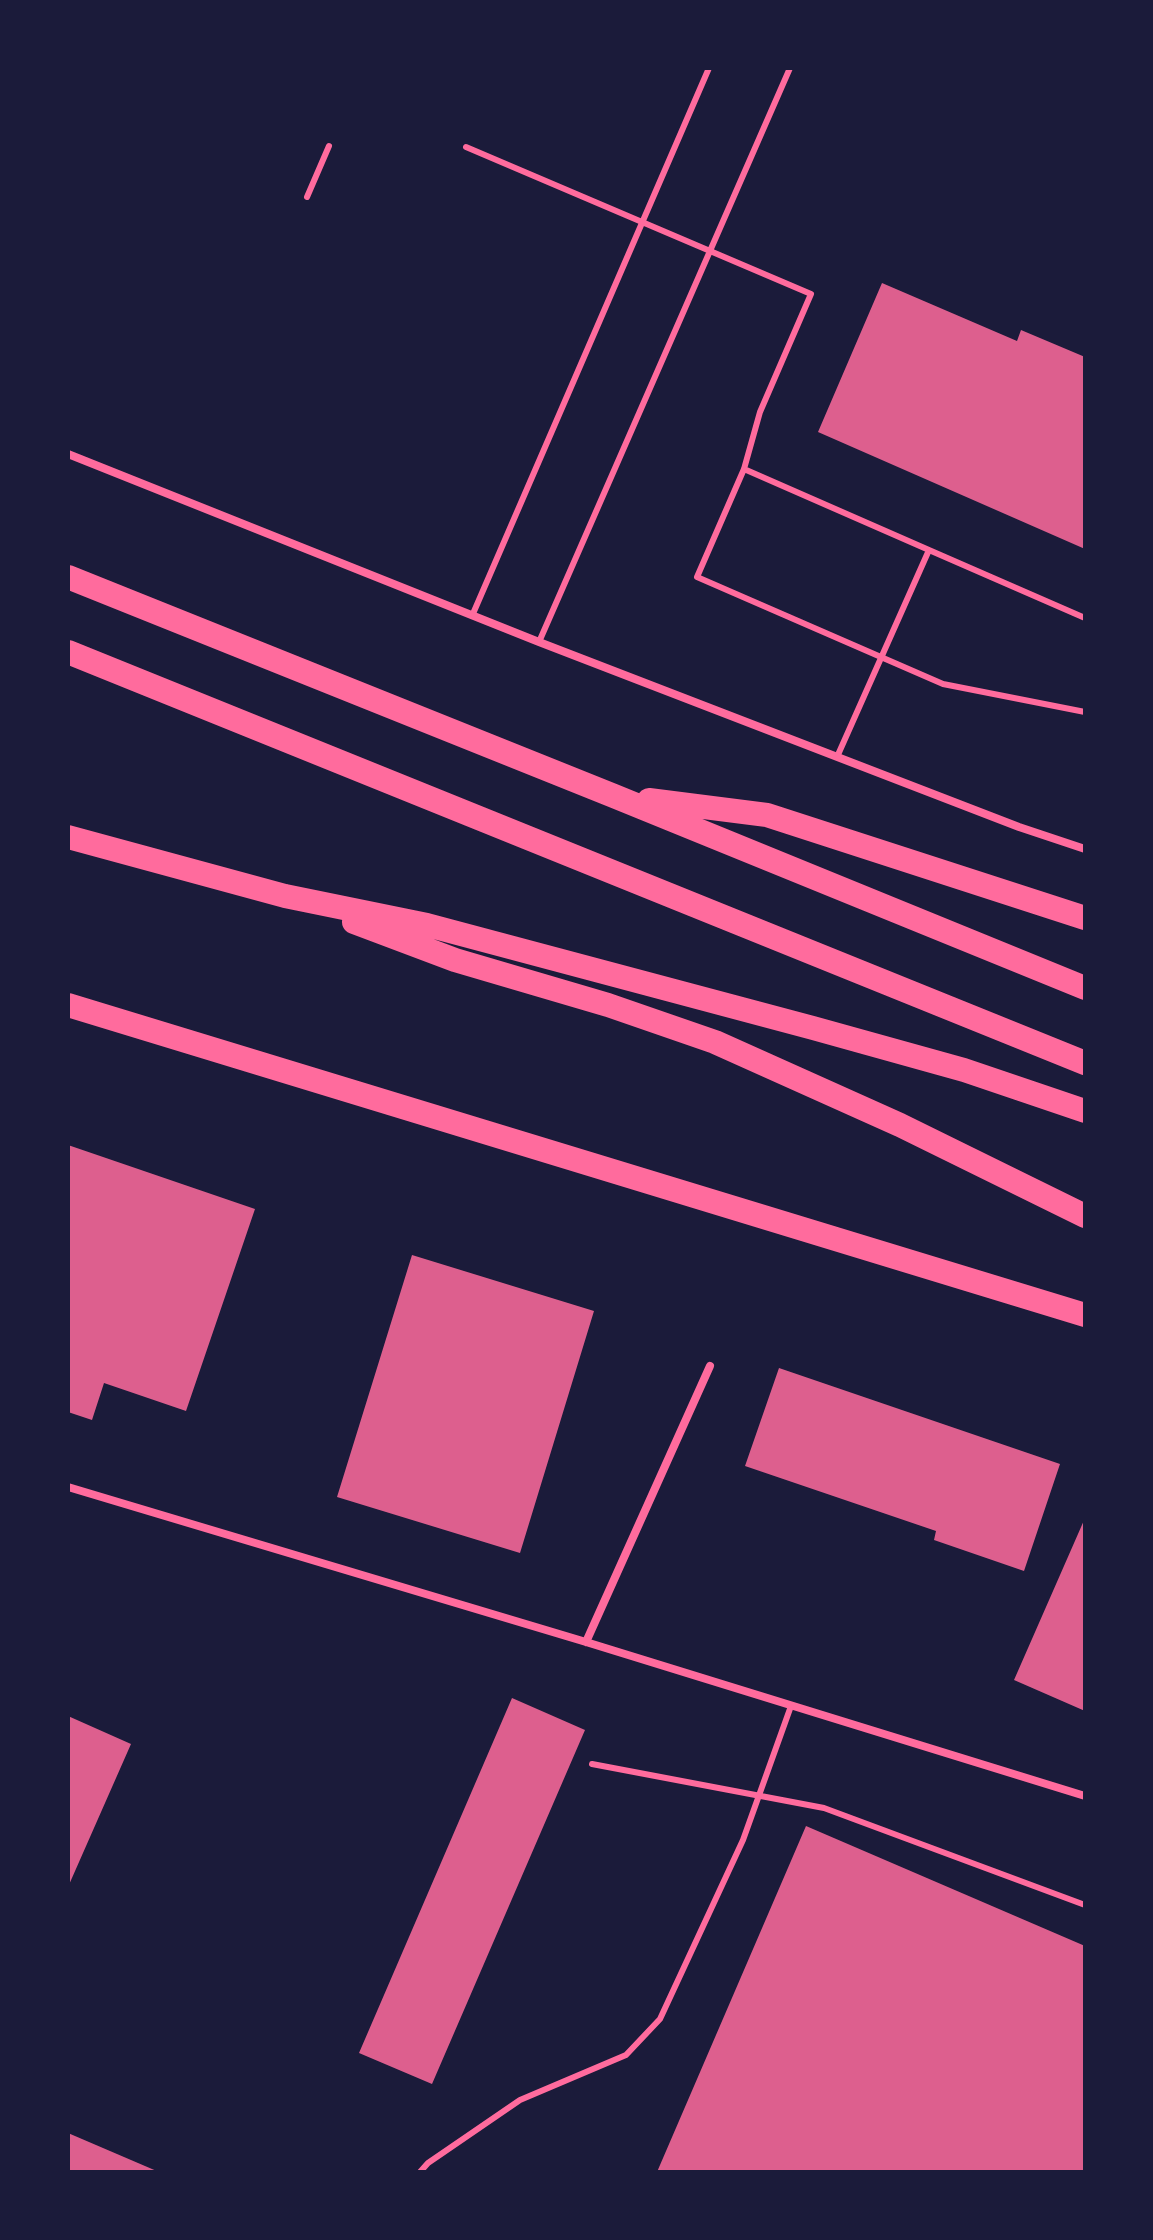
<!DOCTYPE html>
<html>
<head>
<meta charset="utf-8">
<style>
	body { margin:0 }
	#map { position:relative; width:1153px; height:2240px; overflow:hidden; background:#1b1b3a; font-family:Figtree,sans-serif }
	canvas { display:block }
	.frame { position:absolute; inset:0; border:70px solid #1b1b3a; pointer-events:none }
</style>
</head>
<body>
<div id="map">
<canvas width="1153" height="2240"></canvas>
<div class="frame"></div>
</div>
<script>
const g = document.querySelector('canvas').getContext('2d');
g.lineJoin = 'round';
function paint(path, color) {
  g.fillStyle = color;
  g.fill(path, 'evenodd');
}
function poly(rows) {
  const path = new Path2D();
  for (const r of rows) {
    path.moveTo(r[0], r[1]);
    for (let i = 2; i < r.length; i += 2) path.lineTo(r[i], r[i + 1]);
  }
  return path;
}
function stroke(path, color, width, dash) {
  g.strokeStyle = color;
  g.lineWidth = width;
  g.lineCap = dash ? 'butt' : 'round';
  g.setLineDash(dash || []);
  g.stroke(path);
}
const building = poly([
	[882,283,1017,341,1021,330,1085,357,1085,549,818,432],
	[68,1145,255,1209,186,1411,104,1383,92,1420,68,1412],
	[412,1255,594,1311,520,1553,337,1497],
	[779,1368,1060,1464,1024,1571,934,1540,936,1531,745,1466],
	[1085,1518,1085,1711,1014,1680],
	[512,1698,585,1730,432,2084,359,2053],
	[68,1716,131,1744,68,1887],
	[806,1826,1085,1946,1085,2172,657,2172],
	[68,2133,159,2172,68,2172]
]);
const service = poly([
	[466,147,811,294,760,412,744,469,697,577,943,684,1085,712],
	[307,197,329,146],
	[744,469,929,550],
	[472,616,709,68],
	[539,642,790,68],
	[837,757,929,550,1085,618],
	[592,1764,824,1808,1085,1905],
	[420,2172,428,2163,520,2100,626,2055,660,2019,743,1840,791,1706]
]);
const minor = poly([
	[68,454,539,642,1019,827,1085,849],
	[68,1487,586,1642,1085,1796],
	[586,1642,710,1366]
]);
const motorway = poly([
	[68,577,614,796,1085,988],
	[68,652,1085,1063],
	[649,800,767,815,1085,918],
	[68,837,285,896,427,925,813,1028,964,1070,1085,1111],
	[354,922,455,960,608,1005,715,1042,900,1125,1085,1216],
	[68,1005,1085,1315]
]);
paint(building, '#dd5f8e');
stroke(service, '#ff6b9d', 6);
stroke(minor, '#ff6b9d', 8);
stroke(motorway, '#ff6b9d', 24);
</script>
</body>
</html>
